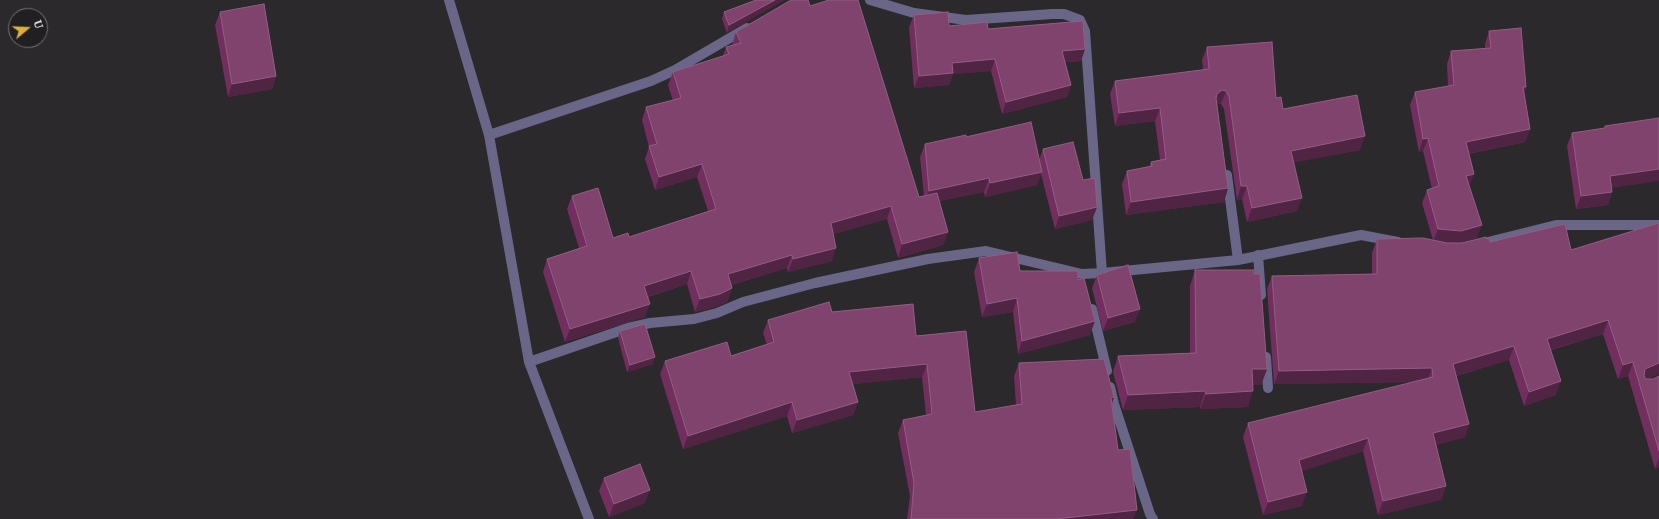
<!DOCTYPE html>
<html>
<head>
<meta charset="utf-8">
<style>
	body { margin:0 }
	#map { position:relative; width:1659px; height:519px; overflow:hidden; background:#2b292c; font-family:"PT Serif",serif }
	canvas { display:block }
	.north { position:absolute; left:8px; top:8px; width:40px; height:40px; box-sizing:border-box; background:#211f22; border:1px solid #747274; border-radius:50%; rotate:71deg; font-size:11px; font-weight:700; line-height:16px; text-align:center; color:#f0eef0 }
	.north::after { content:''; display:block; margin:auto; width:14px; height:18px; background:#deb133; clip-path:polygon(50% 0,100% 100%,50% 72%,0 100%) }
</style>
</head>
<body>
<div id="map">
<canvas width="1659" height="519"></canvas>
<div class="north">U</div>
</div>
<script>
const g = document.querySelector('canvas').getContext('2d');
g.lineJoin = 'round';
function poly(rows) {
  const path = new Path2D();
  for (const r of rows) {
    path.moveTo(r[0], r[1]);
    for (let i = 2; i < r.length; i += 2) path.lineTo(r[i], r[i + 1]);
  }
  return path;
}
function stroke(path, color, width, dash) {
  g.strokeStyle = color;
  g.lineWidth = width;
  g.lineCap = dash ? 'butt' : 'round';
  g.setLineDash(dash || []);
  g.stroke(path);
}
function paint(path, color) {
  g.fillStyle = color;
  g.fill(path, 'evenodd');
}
const street = poly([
	[449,0,489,135,529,362,589,519],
	[870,0,914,13,966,20,1052,14,1064,14,1080,20,1085,31,1102,273],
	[489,135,651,81,675,70,747,28],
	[1227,175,1238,260],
	[1480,244,1556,225,1659,225],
	[1258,255,1261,295],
	[1092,309,1107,371],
	[1266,357,1268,388],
	[529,362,628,328,650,323,694,319,717,313,743,302,815,283,928,259,986,251,1082,274,1102,273,1238,260,1361,235,1398,242],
	[1110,387,1114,404,1150,514,1153,519]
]);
const wall = poly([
	[756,0,727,33,722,19,724,12],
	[810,6,919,197,924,196,920,157,925,144,966,137,1039,160,1043,149,1083,180,1097,207,1092,220,1055,229,1041,174,1037,185,985,197,984,192,939,201,948,232,943,245,898,258,887,219,833,234,832,261,788,272,787,268,731,285,732,288,727,302,715,307,695,312,687,284,648,297,645,317,565,342,543,272,547,259,579,248,567,209,572,196,613,238,629,237,708,211,697,177,655,190,645,159,649,147,642,120,646,107,673,101,668,85,673,72,723,56,726,47,732,45,736,32],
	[220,12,276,76,272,89,228,97,215,25],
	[914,15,949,26,988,29,1085,49,1081,61,1065,62,1071,85,1067,97,1002,114,991,71,953,74,949,85,914,88,909,27],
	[1489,31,1526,87,1524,93,1530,129,1525,142,1468,154,1469,186,1477,238,1459,243,1462,243,1486,239,1490,242,1571,250,1659,223,1659,375,1656,375,1648,379,1653,379,1659,376,1659,467,1655,469,1628,376,1618,379,1603,334,1551,350,1556,395,1524,406,1509,360,1456,376,1469,424,1465,437,1436,445,1446,486,1441,500,1378,515,1363,451,1302,471,1302,506,1263,515,1243,437,1248,423,1413,382,1274,384,1267,289,1272,276,1372,274,1372,253,1377,239,1433,240,1422,203,1427,190,1432,189,1423,151,1419,152,1410,105,1415,92,1448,86,1447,64,1451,51,1485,48,1485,44],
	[1207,47,1276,98,1283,109,1360,150,1294,162,1297,211,1247,222,1242,199,1237,200,1224,109,1221,104,1217,104,1228,188,1224,202,1126,215,1122,184,1127,171,1149,167,1151,162,1160,160,1155,121,1115,126,1110,94,1115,81,1203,70,1202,60],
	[1605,126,1612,192,1608,205,1576,209,1567,146,1572,133,1604,129],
	[979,258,1020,271,1078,280,1090,335,1018,354,1013,312,982,317,974,272],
	[1195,270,1254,274,1267,369,1261,385,1253,385,1248,407,1200,409,1200,407,1123,410,1113,372,1118,356,1190,353,1190,286],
	[1097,275,1135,322,1103,331,1092,288],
	[832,312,916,336,975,412,1016,405,1014,376,1019,363,1114,397,1112,404,1118,450,1133,519,907,519,910,496,898,433,903,420,926,415,922,377,853,384,858,402,853,415,792,433,787,416,683,449,660,374,665,361,731,356,767,345,763,333,768,320],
	[620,331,653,364,627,372,618,338],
	[604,478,645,503,609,517,599,491]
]);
const shadedWall = poly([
	[775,0,785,0,727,33,729,25],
	[1085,49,1081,61,1058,63,1062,51],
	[995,59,991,71,953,74,949,85,914,88,919,76,952,63],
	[276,76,272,89,228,97,232,84],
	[1071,85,1067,97,1002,114,1006,102],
	[1523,87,1526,87,1522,100],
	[1222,90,1226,91,1221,104,1217,104,1212,107,1217,94],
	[1160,108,1155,121,1115,126,1119,113],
	[1530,129,1525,142,1461,155,1466,142],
	[1365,136,1360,150,1287,164,1291,151],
	[1428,138,1423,151,1419,152,1423,139],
	[702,164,697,177,655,190,659,177],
	[1659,169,1659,181,1605,189,1610,176],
	[1042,172,1037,185,985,197,990,183],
	[1474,174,1469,187,1466,176],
	[989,178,984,192,924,204,929,191],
	[1241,186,1247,186,1242,199,1237,200],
	[1228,188,1224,202,1126,215,1131,202],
	[1612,192,1608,205,1576,209,1581,196],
	[1302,198,1297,211,1247,222,1252,208],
	[891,206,887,219,826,236,831,223],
	[1097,207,1092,220,1055,229,1059,216],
	[1482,225,1477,238,1456,244,1433,242,1438,229],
	[948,232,943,245,898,258,902,244],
	[836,248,832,261,788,272,793,259],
	[792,255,787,268,723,287,728,274],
	[691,271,687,284,640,299,644,286],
	[732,288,727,302,715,307,695,312,700,299],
	[1017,298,1013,312,982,317,987,304],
	[650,304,645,317,565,342,570,329],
	[1140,309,1135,322,1103,331,1108,318],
	[1608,320,1603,334,1542,352,1547,339],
	[1095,321,1090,335,1018,354,1022,341],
	[1514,346,1509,360,1448,378,1453,364],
	[655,357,653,364,627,372,630,365],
	[1633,362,1628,376,1618,379,1623,365],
	[1659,363,1659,375,1656,375,1640,383,1645,369],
	[927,364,922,377,844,385,849,372],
	[1432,368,1427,382,1274,384,1279,371],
	[1252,369,1267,369,1261,385,1246,385],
	[1561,381,1556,395,1524,406,1529,392],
	[1205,391,1200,407,1123,410,1128,395],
	[1253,391,1248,407,1200,409,1206,394],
	[1114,397,1109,411,1111,398],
	[792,402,787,416,683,449,688,436],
	[858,402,853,415,792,433,797,420],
	[1469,424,1465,437,1428,447,1433,433],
	[1368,438,1363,451,1294,474,1299,460],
	[1659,458,1659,467,1655,469],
	[1446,486,1441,500,1378,515,1383,501],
	[650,490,645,503,609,517,614,504],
	[1307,492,1302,506,1263,515,1268,502],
	[1137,510,1133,519,1056,519]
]);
const building = poly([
	[756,0,775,0,729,25,724,12,756,0],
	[791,0,808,0,810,6,829,0,858,0,919,197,937,193,948,232,902,244,891,206,831,223,836,248,793,259,792,255,728,274,732,288,720,294,700,299,691,271,644,286,650,304,570,329,547,259,587,246,572,196,598,188,613,238,628,233,629,237,716,209,702,164,659,177,649,146,657,144,646,107,681,98,673,72,729,54,726,47,741,43,736,32,791,0],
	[264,4,276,76,232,84,220,12,264,4],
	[948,12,949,26,987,22,988,29,1083,21,1085,49,1062,51,1071,85,1006,102,995,59,952,63,953,73,919,76,914,15,948,12],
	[1521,28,1526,87,1523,87,1530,129,1466,142,1474,174,1466,176,1482,225,1461,231,1438,229,1427,190,1439,186,1428,138,1423,139,1415,92,1454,85,1451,51,1491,48,1489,31,1521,28],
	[1272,42,1276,98,1281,97,1283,109,1357,95,1365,136,1291,151,1302,198,1252,208,1247,186,1241,186,1229,96,1226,91,1222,90,1217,94,1216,98,1228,188,1131,202,1127,171,1152,166,1151,162,1166,159,1160,108,1119,113,1115,81,1209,69,1207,47,1272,42],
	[1659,118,1659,169,1610,176,1612,192,1581,196,1572,133,1605,128,1605,126,1659,118],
	[1031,122,1042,172,990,183,989,178,929,191,925,144,966,135,966,137,1031,122],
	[1073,142,1083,180,1095,178,1097,207,1059,216,1043,149,1073,142],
	[1659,223,1659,363,1645,369,1644,376,1646,379,1653,379,1659,376,1659,451,1633,362,1623,365,1608,320,1547,339,1561,381,1529,392,1514,346,1453,364,1469,424,1433,433,1446,486,1383,501,1368,438,1299,460,1307,492,1268,502,1248,423,1433,377,1432,368,1279,371,1272,276,1377,274,1377,239,1423,238,1447,243,1462,243,1486,237,1486,239,1489,238,1490,242,1565,224,1571,250,1659,223],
	[1017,252,1020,271,1078,271,1078,280,1084,278,1095,321,1022,341,1017,298,987,304,979,258,1017,252],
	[1128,265,1140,309,1108,318,1097,275,1128,265],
	[1195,270,1254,270,1254,274,1260,274,1267,369,1252,369,1253,391,1206,394,1205,391,1128,395,1118,356,1196,353,1195,270],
	[829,302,832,312,913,304,916,336,966,331,975,412,1022,404,1019,363,1104,359,1114,397,1111,398,1118,450,1130,449,1137,510,1056,519,911,519,914,483,903,420,932,414,927,364,849,372,858,402,797,420,792,402,688,436,665,361,727,342,731,356,774,342,768,320,829,302],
	[645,324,655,357,630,365,620,331,645,324],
	[640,464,650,490,614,504,604,478,640,464]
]);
stroke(street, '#696688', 10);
paint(wall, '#722e5e');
paint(shadedWall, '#502443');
paint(building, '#80436e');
stroke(building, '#925e82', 1);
</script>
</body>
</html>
